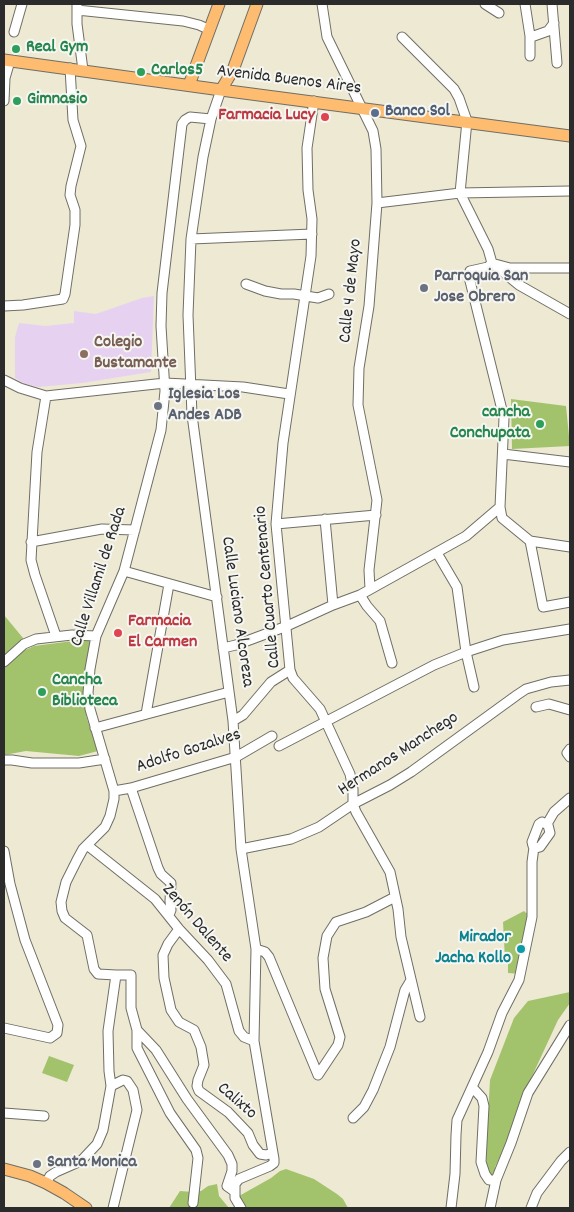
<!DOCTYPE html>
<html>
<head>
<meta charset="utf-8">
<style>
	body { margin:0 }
	#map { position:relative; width:574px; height:1212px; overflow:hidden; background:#eee9d3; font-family:Dekko,sans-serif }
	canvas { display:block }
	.frame { position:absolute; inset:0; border:5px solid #2b2b2b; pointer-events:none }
</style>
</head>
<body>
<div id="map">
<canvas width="574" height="1212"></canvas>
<div class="frame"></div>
</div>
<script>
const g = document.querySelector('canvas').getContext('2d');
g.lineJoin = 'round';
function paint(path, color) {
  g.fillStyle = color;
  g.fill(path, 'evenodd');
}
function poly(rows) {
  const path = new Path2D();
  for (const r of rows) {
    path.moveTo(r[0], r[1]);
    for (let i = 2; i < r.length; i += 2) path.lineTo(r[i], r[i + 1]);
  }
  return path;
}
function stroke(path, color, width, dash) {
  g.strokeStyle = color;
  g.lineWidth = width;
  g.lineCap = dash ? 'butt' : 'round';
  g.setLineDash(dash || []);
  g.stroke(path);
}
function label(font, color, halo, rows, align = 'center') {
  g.font = font + ' Dekko,sans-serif';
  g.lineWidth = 4;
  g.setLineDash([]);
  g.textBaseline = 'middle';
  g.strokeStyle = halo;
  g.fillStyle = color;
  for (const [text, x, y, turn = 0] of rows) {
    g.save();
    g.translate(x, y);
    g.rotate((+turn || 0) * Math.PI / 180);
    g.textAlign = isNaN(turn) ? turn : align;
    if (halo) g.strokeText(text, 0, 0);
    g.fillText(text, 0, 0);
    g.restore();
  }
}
const built = poly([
	[154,296,151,372,82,383,38,387,25,384,15,378,15,337,19,323,45,326,74,323,74,311,96,314,142,298]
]);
const green = poly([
	[511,399,566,406,570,446,512,449],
	[4,615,23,638,24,641,4,656],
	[81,640,90,641,84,682,84,701,87,719,98,751,79,756,26,751,4,755,4,666,17,654,34,646],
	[524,911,526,913,532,912,521,974,508,973,508,961,505,959,503,922],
	[570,992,570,1003,558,1020,522,1098,511,1135,495,1167,495,1174,491,1177,487,1171,486,1153,490,1080,514,1018,528,1001],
	[49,1056,74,1065,67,1082,42,1073],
	[286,1169,314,1179,337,1194,343,1199,348,1208,240,1208,239,1196,271,1178,280,1171],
	[217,1184,219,1196,229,1208,169,1208,180,1191,193,1192,201,1191,208,1186]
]);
const minor = poly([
	[77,4,77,24,83,70],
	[322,4,327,37,373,131,376,149,377,203,369,306,359,368,358,405,377,500,369,570,370,589],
	[485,4,499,13],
	[525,4,530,36,530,56],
	[552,4,557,63],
	[77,10,183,21,199,25,210,30],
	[14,32,22,4],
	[530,36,534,36,548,31,554,23],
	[402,37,454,89,459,98,467,121,460,193,488,249,492,263],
	[221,90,211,119,203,157,191,239,188,315,192,415,233,721,241,849,256,949,254,1041,274,1159,274,1163,270,1166,239,1179,235,1184,235,1198,241,1208],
	[4,101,5,78,10,61],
	[314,101,307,148,308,190,312,219,311,256,283,443,276,524,290,670,293,678,320,709,350,774,353,789,353,804,356,812,390,872,398,909,401,937,420,1017],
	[377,203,460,193,570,191],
	[191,239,312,234],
	[492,263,488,267,470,271,469,277,504,418,500,507,502,518,530,541,543,607,570,602],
	[492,263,519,285,570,314],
	[495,264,510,268,570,268],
	[246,284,265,291,281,294,294,294,318,298,329,294],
	[4,306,23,305,63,299,65,294,75,225,75,210,70,195,71,186,81,146,73,120,70,68],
	[4,380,20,388,46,396,165,383,243,387,289,394],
	[46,396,37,452,31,560,35,575,56,636],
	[503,454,570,462],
	[325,519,333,605],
	[276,524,376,515],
	[530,541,570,547],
	[31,542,102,529,135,530],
	[437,553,457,587,466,652,474,687],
	[124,571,217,597],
	[360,595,367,606,380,621,392,663],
	[223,648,236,645,287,626,333,605,360,595,466,536,500,507],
	[4,662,24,644,36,639,72,635,96,636],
	[536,707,549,704,570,710],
	[146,714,169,584],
	[233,721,243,715,271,682,290,670],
	[95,728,229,692],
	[279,746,434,665,466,652,503,640,570,629],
	[570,749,567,753,570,757],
	[4,760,12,760,32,763,79,763,105,759],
	[131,788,158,868,161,874,171,883,170,901,171,910,169,915],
	[114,791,131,788,236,757,272,736],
	[542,822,548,825,550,833,540,847,536,848,533,846,532,842,539,824,542,822],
	[547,824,554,812,570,798],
	[87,845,155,899,179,929,208,960,226,984,239,1031,244,1037,254,1041],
	[241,849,291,839,319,827,353,804,390,785,411,772,517,695,526,689,551,682,570,680],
	[4,851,10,884,25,940,58,1025,57,1033,50,1038,4,1028],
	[179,929,168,944,163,955,164,978,171,1010,179,1022,194,1030,201,1047,204,1065,198,1080,197,1086,199,1091,228,1112,248,1133,253,1145,260,1154,266,1155,273,1153],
	[256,949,265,952,269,957,318,1075],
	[116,975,131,975,131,1008,137,1030,137,1048,170,1113,196,1150,198,1158,193,1203],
	[137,1030,156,1050,187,1099,228,1155,232,1164,232,1171,227,1186,234,1191],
	[318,1075,338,1045,340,1037,325,989,323,958,327,936,336,922,366,912,395,897],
	[111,1086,123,1080,127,1081,133,1090,137,1110,113,1208],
	[472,1087,482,1098,484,1106,481,1162,485,1174,489,1180,496,1180,511,1143,528,1093,570,1025],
	[4,1113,44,1116],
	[353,1118,364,1107,373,1090,390,1047,405,990,411,980],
	[46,1183,50,1176,56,1172,81,1161,97,1144,103,1130,111,1086,109,1071,108,1031,116,975,98,974,94,969,87,935,65,918,62,911,61,902,66,882,77,860,83,849,105,827,110,816,114,799,114,791,90,709,88,693,90,669,96,636,124,571,161,430,165,391,161,326,162,293,182,124,185,120,190,117,211,119],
	[451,1208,455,1174,456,1135,457,1120,488,1052,502,1013,519,980,532,917,532,862,534,847],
	[490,1208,496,1180],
	[531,1208,537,1193,561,1161,570,1152]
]);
const major = poly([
	[4,60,221,90,570,136],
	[189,85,219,4],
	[221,90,233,70,257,4],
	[4,1169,30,1176,46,1183,64,1193,86,1208]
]);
const markers = [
	[16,49,5,"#2e9e5b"],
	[141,72,5,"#2e9e5b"],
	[17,101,5,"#2e9e5b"],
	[375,113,5,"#5c6f8a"],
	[325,117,5,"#e0444e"],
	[424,288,5,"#6b7280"],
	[84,354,5,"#8d6e63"],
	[158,406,5,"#6b7280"],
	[540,424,5,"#2e9e5b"],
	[118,633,5,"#e0444e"],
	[42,692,5,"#2e9e5b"],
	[521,949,5,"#0f9aa8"],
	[37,1164,5,"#6b7280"]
];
const leisureNames = [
	["Real Gym",26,49],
	["Carlos5",151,72],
	["Gimnasio",27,101],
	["cancha",530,414,"right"],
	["Conchupata",530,435,"right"],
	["Cancha",52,682],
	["Biblioteca",52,703]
];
const streetNames = [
	["Avenida Buenos Aires",289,81,7],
	["Calle 4 de Mayo",352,291,-84],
	["Calle Villamil de Rada",100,577,-72],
	["Calle Cuarto Centenario",269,587,-95],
	["Calle Luciano Alcoreza",236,612,82],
	["Adolfo Gozalves",189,752,-18],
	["Hermanos Manchego",399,755,-33],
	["Zenón Dalente",196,924,49],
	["Calixto",236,1102,41]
];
const serviceNames = [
	["Banco Sol",385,113]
];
const healthNames = [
	["Farmacia Lucy",315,117],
	["Farmacia",128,623,"left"],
	["El Carmen",128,644,"left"]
];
const worshipNames = [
	["Parroquia San",434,278],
	["Jose Obrero",434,299],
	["Iglesia Los",168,396],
	["Andes ADB",168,417],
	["Santa Monica",47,1164]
];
const educationNames = [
	["Colegio",94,344],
	["Bustamante",94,365]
];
const cultureNames = [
	["Mirador",511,939],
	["Jacha Kollo",511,960]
];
paint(built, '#e6d2f0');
paint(green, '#a2c36c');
stroke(minor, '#6f6e66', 11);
stroke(major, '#6f6e66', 13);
stroke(minor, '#fff', 9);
stroke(major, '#febc70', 11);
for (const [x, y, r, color] of markers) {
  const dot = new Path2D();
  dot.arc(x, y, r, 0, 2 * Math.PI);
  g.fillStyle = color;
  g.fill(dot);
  stroke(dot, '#f6f6f2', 2);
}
label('bold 18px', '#27864d', '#f6f6f2', leisureNames, 'left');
label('18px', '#2b2b2b', '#f6f6f2', streetNames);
label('bold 18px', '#4e5e75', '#f6f6f2', serviceNames, 'left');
label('bold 18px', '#be3a42', '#f6f6f2', healthNames, 'right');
label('bold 18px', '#5b616d', '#f6f6f2', worshipNames, 'left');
label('bold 18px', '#785e54', '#f6f6f2', educationNames, 'left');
label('bold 18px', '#0d838f', '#f6f6f2', cultureNames, 'right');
</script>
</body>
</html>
